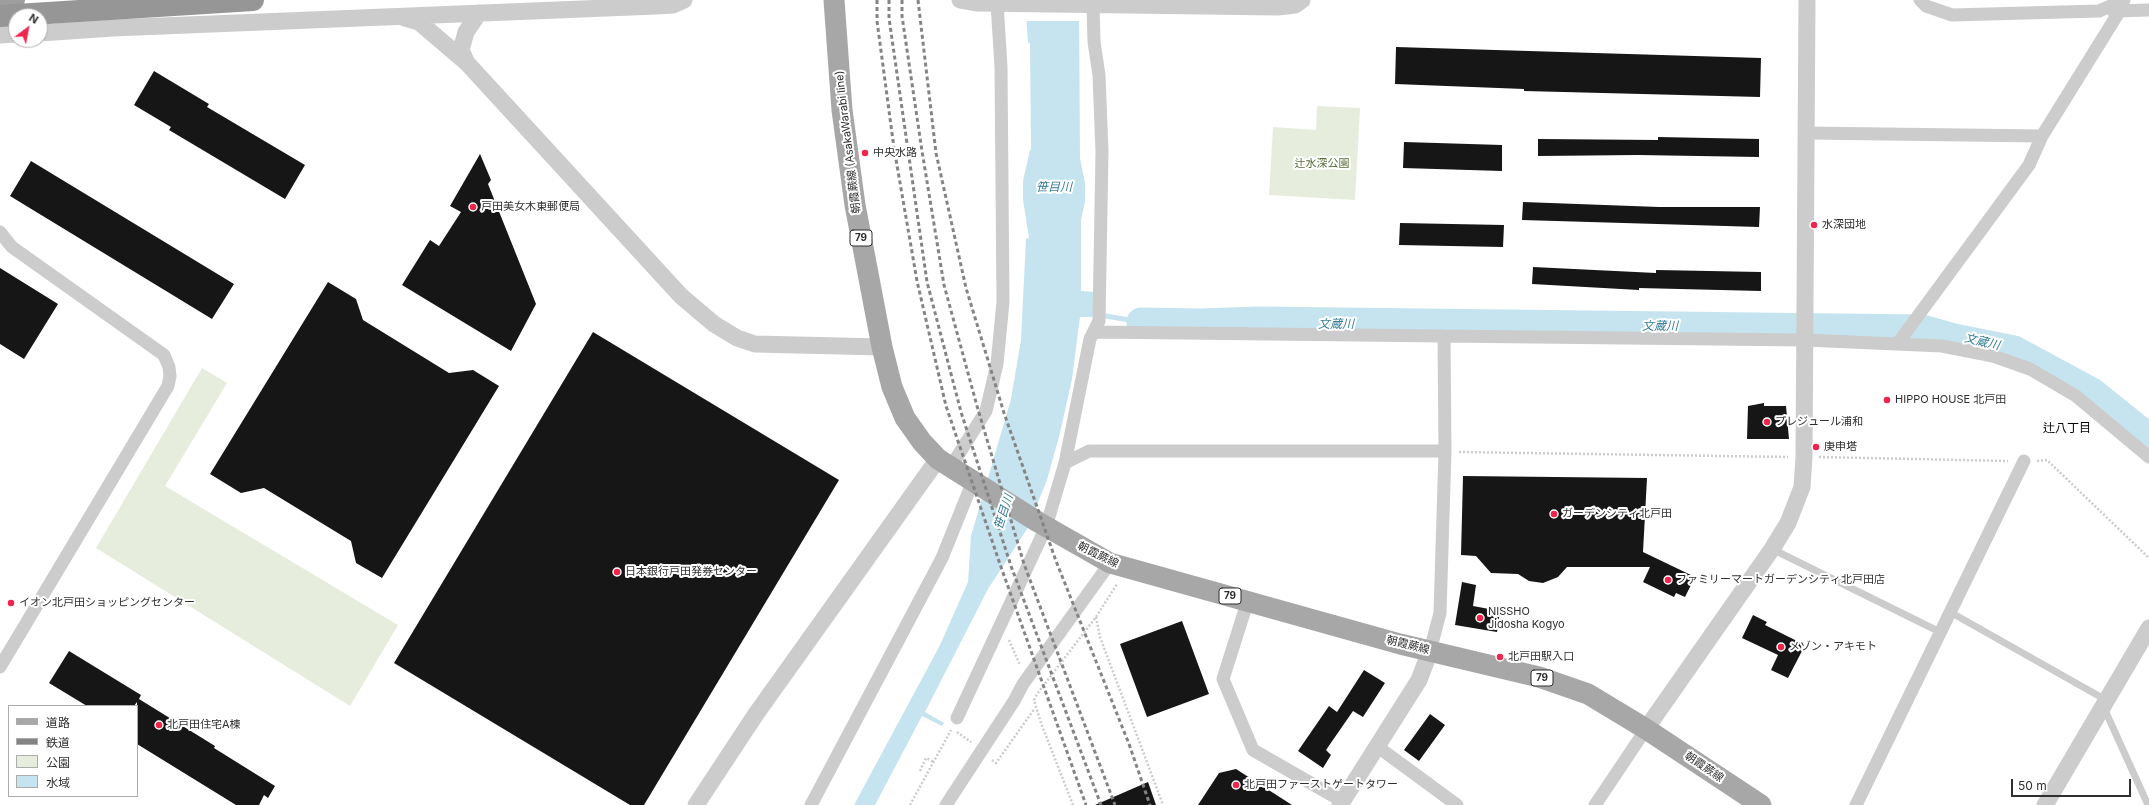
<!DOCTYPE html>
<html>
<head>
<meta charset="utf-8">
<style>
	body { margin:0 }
	#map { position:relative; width:2149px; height:805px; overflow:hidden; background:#fff; font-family:Inter,"Noto Sans JP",sans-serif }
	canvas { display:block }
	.legend { position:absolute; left:8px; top:705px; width:130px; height:92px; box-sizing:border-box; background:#fff; border:1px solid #acacac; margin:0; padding:5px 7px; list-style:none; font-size:12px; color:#2f2f2f }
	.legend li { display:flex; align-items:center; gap:8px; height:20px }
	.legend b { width:20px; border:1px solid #acacac }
	.north { position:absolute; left:8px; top:8px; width:40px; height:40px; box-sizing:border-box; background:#fff; border:1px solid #acacac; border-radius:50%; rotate:32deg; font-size:11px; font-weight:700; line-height:16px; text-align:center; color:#2f2f2f }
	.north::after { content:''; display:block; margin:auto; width:14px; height:18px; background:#f3244c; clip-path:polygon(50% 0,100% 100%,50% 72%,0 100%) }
	.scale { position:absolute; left:2011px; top:779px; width:120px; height:18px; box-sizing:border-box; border:2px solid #2f2f2f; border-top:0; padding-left:5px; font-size:12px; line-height:14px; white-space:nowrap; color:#2f2f2f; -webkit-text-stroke:3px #fff; paint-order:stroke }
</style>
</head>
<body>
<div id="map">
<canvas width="2149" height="805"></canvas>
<ul class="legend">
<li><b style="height:5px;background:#a7a7a7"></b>道路</li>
<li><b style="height:5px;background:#848484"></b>鉄道</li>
<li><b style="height:11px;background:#e7eddc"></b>公園</li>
<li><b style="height:11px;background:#c6e4ef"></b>水域</li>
</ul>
<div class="north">N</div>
<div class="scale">50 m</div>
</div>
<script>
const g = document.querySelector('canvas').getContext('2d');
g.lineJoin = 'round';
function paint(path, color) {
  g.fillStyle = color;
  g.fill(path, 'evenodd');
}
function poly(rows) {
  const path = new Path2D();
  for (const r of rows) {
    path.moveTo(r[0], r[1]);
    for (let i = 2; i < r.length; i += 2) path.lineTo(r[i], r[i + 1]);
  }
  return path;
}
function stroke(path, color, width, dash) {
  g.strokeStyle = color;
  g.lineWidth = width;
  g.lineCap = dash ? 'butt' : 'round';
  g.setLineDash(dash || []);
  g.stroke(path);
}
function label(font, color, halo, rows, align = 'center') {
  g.font = font + ' Inter,"Noto Sans JP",sans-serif';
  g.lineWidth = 4;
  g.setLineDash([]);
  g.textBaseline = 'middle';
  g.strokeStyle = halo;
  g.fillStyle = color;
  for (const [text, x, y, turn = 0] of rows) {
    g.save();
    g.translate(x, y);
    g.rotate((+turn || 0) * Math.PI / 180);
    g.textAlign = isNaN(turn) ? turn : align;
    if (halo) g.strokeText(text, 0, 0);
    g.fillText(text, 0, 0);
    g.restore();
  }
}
const green = poly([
	[1317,106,1360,108,1355,200,1269,195,1273,127,1316,130],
	[202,368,227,383,165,486,398,625,350,706,96,548]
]);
const water = poly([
	[1025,0,1079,0,1080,158,1085,183,1085,202,1081,220,1081,291,1094,292,1093,317,1080,317,1072,379,1060,433,1047,480,1027,529,988,589,925,712,944,723,942,726,922,716,875,805,854,805,940,645,968,582,971,536,1011,399,1021,340,1026,239,1029,238,1023,200,1023,181,1030,150,1031,150,1030,43,1028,43]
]);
const pier = poly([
	[1023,0,1081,0,1081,21,1025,21]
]);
const stream = poly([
	[1100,315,1141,322]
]);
const river = poly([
	[1141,322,1201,323,1259,321,1922,329,1954,338,2014,350,2092,392,2149,438]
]);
const building = poly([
	[1396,47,1761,58,1760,97,1524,91,1524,89,1395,84],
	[154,71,209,104,207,107,305,165,285,199,169,130,171,127,134,105],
	[1658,137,1759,139,1759,157,1638,155,1538,156,1538,139,1658,140],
	[1404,142,1502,145,1502,171,1403,168],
	[480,154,491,180,488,184,536,304,511,351,402,285,430,240,439,246,461,212,450,206],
	[31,161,234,284,212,319,10,196],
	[1523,202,1659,207,1760,207,1759,227,1522,220],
	[1400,223,1504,225,1503,247,1399,245],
	[1533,267,1656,273,1656,270,1761,272,1761,291,1639,288,1639,290,1532,284],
	[0,268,58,304,24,359,0,344],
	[328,282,356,299,363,320,449,373,473,370,499,386,382,578,356,563,351,541,264,488,241,493,210,474],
	[593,332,839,480,644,805,630,805,394,663],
	[1764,403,1764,406,1786,406,1789,439,1747,439,1748,406],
	[1463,476,1647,478,1643,552,1695,577,1685,597,1676,593,1674,597,1643,582,1650,567,1567,567,1558,577,1543,583,1529,581,1518,574,1491,573,1476,556,1461,555],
	[1462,582,1476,585,1473,606,1500,611,1497,632,1455,625],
	[1753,615,1767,622,1765,625,1803,644,1800,650,1802,651,1788,678,1771,670,1778,655,1742,638],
	[1182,621,1209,694,1147,717,1120,644],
	[69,651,141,695,139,699,215,746,214,748,275,786,268,798,264,795,259,805,236,805,137,744,137,702,134,706,87,706,49,683],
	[1364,670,1385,683,1363,717,1353,711,1326,750,1331,755,1323,768,1298,751,1329,706,1337,712],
	[1430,714,1445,725,1419,761,1404,750],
	[1236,769,1292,805,1198,805,1219,773],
	[1148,782,1156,805,1095,805]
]);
const path = poly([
	[1459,452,1788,457],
	[1819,457,2008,461],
	[2037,461,2047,460,2149,558],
	[1096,617,1100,637,1163,805],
	[1009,640,1020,665],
	[957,732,971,742],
	[992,760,996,763,1035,708],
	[920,771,926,758,934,762],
	[910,805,951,730],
	[1073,805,1041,723,1034,700,1037,694,1096,617,1117,584]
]);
const service = poly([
	[1772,549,1940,632],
	[1950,612,2106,700],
	[2104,708,2148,805]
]);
const minor = poly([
	[1920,0,1926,6,1952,15,2099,11,2124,0],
	[2113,11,2149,10],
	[1807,133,2042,136,2119,12,2124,0],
	[0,232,12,247,164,355,169,367,170,376,168,386,0,667],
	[1094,332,1444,336,1445,451,1440,613,1430,651],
	[1444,336,1805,340,1942,346,1993,356,2030,369,2076,396,2149,457],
	[1898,343,2029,165,2042,136],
	[1065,463,1089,451,1445,451],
	[950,468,986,411,997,364,1003,302,1001,67,997,3],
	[1248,600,1223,679,1253,750,1342,801],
	[957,718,1046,527,1065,463,1090,339,1099,321,1102,152,1099,75,1094,42,1093,5],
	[1378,747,1457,805],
	[811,805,942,558,973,481],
	[946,805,1014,701,1023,684,1110,563],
	[1595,805,1646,729],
	[1856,805,2024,461]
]);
const tertiary = poly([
	[960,0,976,3,1278,7,1295,5,1302,0],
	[405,18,419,22,467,63,681,296,714,324,737,338,755,344,882,347],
	[40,33,113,28,656,6,673,5,684,0],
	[0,35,16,34],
	[467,63,461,50,466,32,479,13],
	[1646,729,1772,549,1788,523,1802,487,1804,457,1807,0],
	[696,805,756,714,938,459],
	[1340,805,1419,680,1430,651],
	[2045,805,2149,628]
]);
const primary = poly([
	[834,0,842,110,855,205,882,347,892,387,905,418,922,442,938,459,1038,522,1110,563,1400,644,1539,677,1588,694,1646,729,1761,805]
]);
const trunk = poly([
	[0,1,14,0]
]);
const motorway = poly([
	[0,16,253,0]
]);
const rail = poly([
	[877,0,877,21,894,148,917,281,946,406,1001,567,1086,805],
	[889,0,889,18,927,282,961,412,1011,566,1101,805],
	[902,0,902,16,922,151,944,285,977,406,1024,564,1115,805],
	[918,0,936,153,966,288,1004,413,1056,561,1129,744,1150,805]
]);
const markers = [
	[865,153,4,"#f3244c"],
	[473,207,4,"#f3244c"],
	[1814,225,4,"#f3244c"],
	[1887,400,4,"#f3244c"],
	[1767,422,4,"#f3244c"],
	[1816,447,4,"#f3244c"],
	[1554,514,4,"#f3244c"],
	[617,572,4,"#f3244c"],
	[1668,580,4,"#f3244c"],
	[11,603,4,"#f3244c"],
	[1480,618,4,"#f3244c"],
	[1781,647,4,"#f3244c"],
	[1500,657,4,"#f3244c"],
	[159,725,4,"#f3244c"],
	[1236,785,4,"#f3244c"]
];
const shields = [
	[861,238,22],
	[1230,596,22],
	[1542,678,22]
];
const shieldNames = [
	["79",861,238],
	["79",1230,596],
	["79",1542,678]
];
const streetNames = [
	["朝霞蕨線 (AsakaWarabi line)",848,142,-97],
	["朝霞蕨線",1098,555,26],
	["朝霞蕨線",1408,645,14],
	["朝霞蕨線",1704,767,34]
];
const poiNames = [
	["中央水路",873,153],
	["戸田美女木東郵便局",481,207],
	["水深団地",1822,225],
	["HIPPO HOUSE 北戸田",1895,400],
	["プレジュール浦和",1775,422],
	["庚申塔",1824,447],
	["ガーデンシティ北戸田",1562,514],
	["日本銀行戸田発券センター",625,572],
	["ファミリーマートガーデンシティ北戸田店",1676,580],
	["イオン北戸田ショッピングセンター",19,603],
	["NISSHO",1488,612],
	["Jidosha Kogyo",1488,625],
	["メゾン・アキモト",1789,647],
	["北戸田駅入口",1508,657],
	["北戸田住宅A棟",167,725],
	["北戸田ファーストゲートタワー",1244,785]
];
const parkNames = [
	["辻水深公園",1322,164]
];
const waterNames = [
	["笹目川",1054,187],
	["文蔵川",1336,324],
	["文蔵川",1660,326],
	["文蔵川",1982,342,13],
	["笹目川",1004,512,-72]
];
const neighbourhoodNames = [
	["辻八丁目",2067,428]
];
paint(green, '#e7eddc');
paint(water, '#c6e4ef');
paint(pier, '#fff');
stroke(stream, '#c6e4ef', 5);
stroke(river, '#c6e4ef', 29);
paint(building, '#161616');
stroke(path, '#ccc', 2.5, [2, 2]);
stroke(service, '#ccc', 7);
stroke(minor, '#ccc', 13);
stroke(tertiary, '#ccc', 17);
stroke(primary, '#a7a7a7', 21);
stroke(trunk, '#9e9e9e', 22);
stroke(motorway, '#969696', 22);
stroke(rail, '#848484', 3, [4, 3]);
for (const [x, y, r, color] of markers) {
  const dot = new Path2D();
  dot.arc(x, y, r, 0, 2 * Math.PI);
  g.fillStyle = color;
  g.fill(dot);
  stroke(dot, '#fff', 1.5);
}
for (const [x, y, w] of shields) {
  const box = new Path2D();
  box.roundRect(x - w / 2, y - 8, w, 16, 3);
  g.fillStyle = '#fff';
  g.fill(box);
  stroke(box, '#2f2f2f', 1);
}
label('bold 10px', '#2f2f2f', null, shieldNames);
label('11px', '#2f2f2f', '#fff', streetNames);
label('11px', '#2f2f2f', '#fff', poiNames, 'left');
label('11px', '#586e38', '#fff', parkNames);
label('italic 12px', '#367e98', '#fff', waterNames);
label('12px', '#000', '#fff', neighbourhoodNames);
</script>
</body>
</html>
